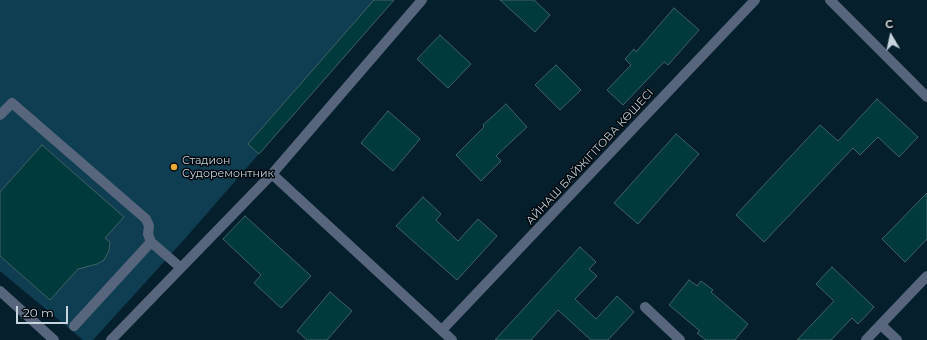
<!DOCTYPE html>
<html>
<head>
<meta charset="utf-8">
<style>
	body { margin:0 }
	#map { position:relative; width:927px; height:340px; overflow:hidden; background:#05202c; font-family:Montserrat,sans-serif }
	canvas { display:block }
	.north { position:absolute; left:871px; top:16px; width:40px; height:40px; -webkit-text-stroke:3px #01080d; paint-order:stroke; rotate:351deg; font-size:11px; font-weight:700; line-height:16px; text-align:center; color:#c6d5dd }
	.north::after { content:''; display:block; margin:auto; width:14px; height:18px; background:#c6d5dd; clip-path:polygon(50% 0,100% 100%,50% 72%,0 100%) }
	.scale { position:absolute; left:16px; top:306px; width:52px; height:18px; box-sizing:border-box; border:2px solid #c6d5dd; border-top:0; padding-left:5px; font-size:12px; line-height:14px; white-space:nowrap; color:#c6d5dd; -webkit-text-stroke:3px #01080d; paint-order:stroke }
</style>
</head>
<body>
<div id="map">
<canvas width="927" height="340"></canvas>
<div class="north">С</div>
<div class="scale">20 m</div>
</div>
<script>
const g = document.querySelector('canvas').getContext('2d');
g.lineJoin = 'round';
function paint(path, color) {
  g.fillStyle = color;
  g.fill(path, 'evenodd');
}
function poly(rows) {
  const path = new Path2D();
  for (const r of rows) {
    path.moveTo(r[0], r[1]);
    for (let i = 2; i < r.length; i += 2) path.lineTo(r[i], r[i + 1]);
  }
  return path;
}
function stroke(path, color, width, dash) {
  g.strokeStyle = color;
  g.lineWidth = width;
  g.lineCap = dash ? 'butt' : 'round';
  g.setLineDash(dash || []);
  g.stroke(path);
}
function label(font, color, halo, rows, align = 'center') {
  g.font = font + ' Montserrat,sans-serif';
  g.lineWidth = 3;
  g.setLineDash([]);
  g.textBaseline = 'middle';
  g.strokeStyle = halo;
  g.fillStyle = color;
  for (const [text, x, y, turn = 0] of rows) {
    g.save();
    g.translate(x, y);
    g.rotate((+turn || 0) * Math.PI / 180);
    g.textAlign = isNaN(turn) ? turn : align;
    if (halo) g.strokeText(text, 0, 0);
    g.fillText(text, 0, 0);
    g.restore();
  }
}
const green = poly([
	[0,0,393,0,182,242,93,340,83,340,0,271]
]);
const building = poly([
	[374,0,394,0,259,154,248,144,374,0],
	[500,0,534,0,550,15,535,32,500,0],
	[674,8,699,30,668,65,664,62,623,105,607,90,631,65,625,59,634,49,636,52,674,8],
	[440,35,471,64,448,88,417,59,440,35],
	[556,65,581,90,560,110,535,85,556,65],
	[877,99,918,137,899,157,878,137,860,155,853,148,764,242,736,215,820,125,838,141,877,99],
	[506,104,527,127,496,156,501,161,481,181,456,155,484,127,483,125,506,104],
	[388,111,420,139,393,171,361,143,388,111],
	[676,134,699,154,638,224,614,203,676,134],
	[42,145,124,217,105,238,110,242,109,251,104,260,97,264,78,269,50,300,0,256,0,192,42,145],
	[927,193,927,239,905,262,882,239,927,193],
	[423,197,441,214,436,220,458,241,478,219,497,236,457,280,396,226,423,197],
	[245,216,311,276,281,308,254,283,261,275,223,239,245,216],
	[580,247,596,262,589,269,597,276,575,299,596,319,617,296,634,312,608,340,591,340,558,310,531,340,495,340,580,247],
	[832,267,874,307,858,324,852,318,831,340,797,340,834,301,816,284,832,267],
	[689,280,697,286,701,281,713,290,711,292,748,324,735,340,706,340,697,333,700,331,669,305,689,280],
	[330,292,352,311,327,340,307,340,297,331,330,292]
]);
const minor = poly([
	[830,0,927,97],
	[0,115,12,103,146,219,149,226,148,234,151,242,181,268],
	[272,174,452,340],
	[0,291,54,340],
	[645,307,680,340],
	[881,325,897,340],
	[74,326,151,242],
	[442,330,755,0],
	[111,340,272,174,422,0],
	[866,340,927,276]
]);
const markers = [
	[174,167,4,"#e9aa38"]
];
const streetNames = [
	["АЙНАШ БАЙЖІГІТОВА КӨШЕСІ",590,157,-47]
];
const poiNames = [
	["Стадион",182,161],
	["Судоремонтник",182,174]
];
paint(green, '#0f3e52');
paint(building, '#003a3d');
stroke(building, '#406264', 1);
stroke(minor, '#58667d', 10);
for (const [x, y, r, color] of markers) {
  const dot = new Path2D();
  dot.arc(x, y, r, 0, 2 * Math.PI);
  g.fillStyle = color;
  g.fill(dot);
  stroke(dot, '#01080d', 1.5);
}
label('11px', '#c6d5dd', '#01080d', streetNames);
label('11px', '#c6d5dd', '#01080d', poiNames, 'left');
</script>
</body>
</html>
